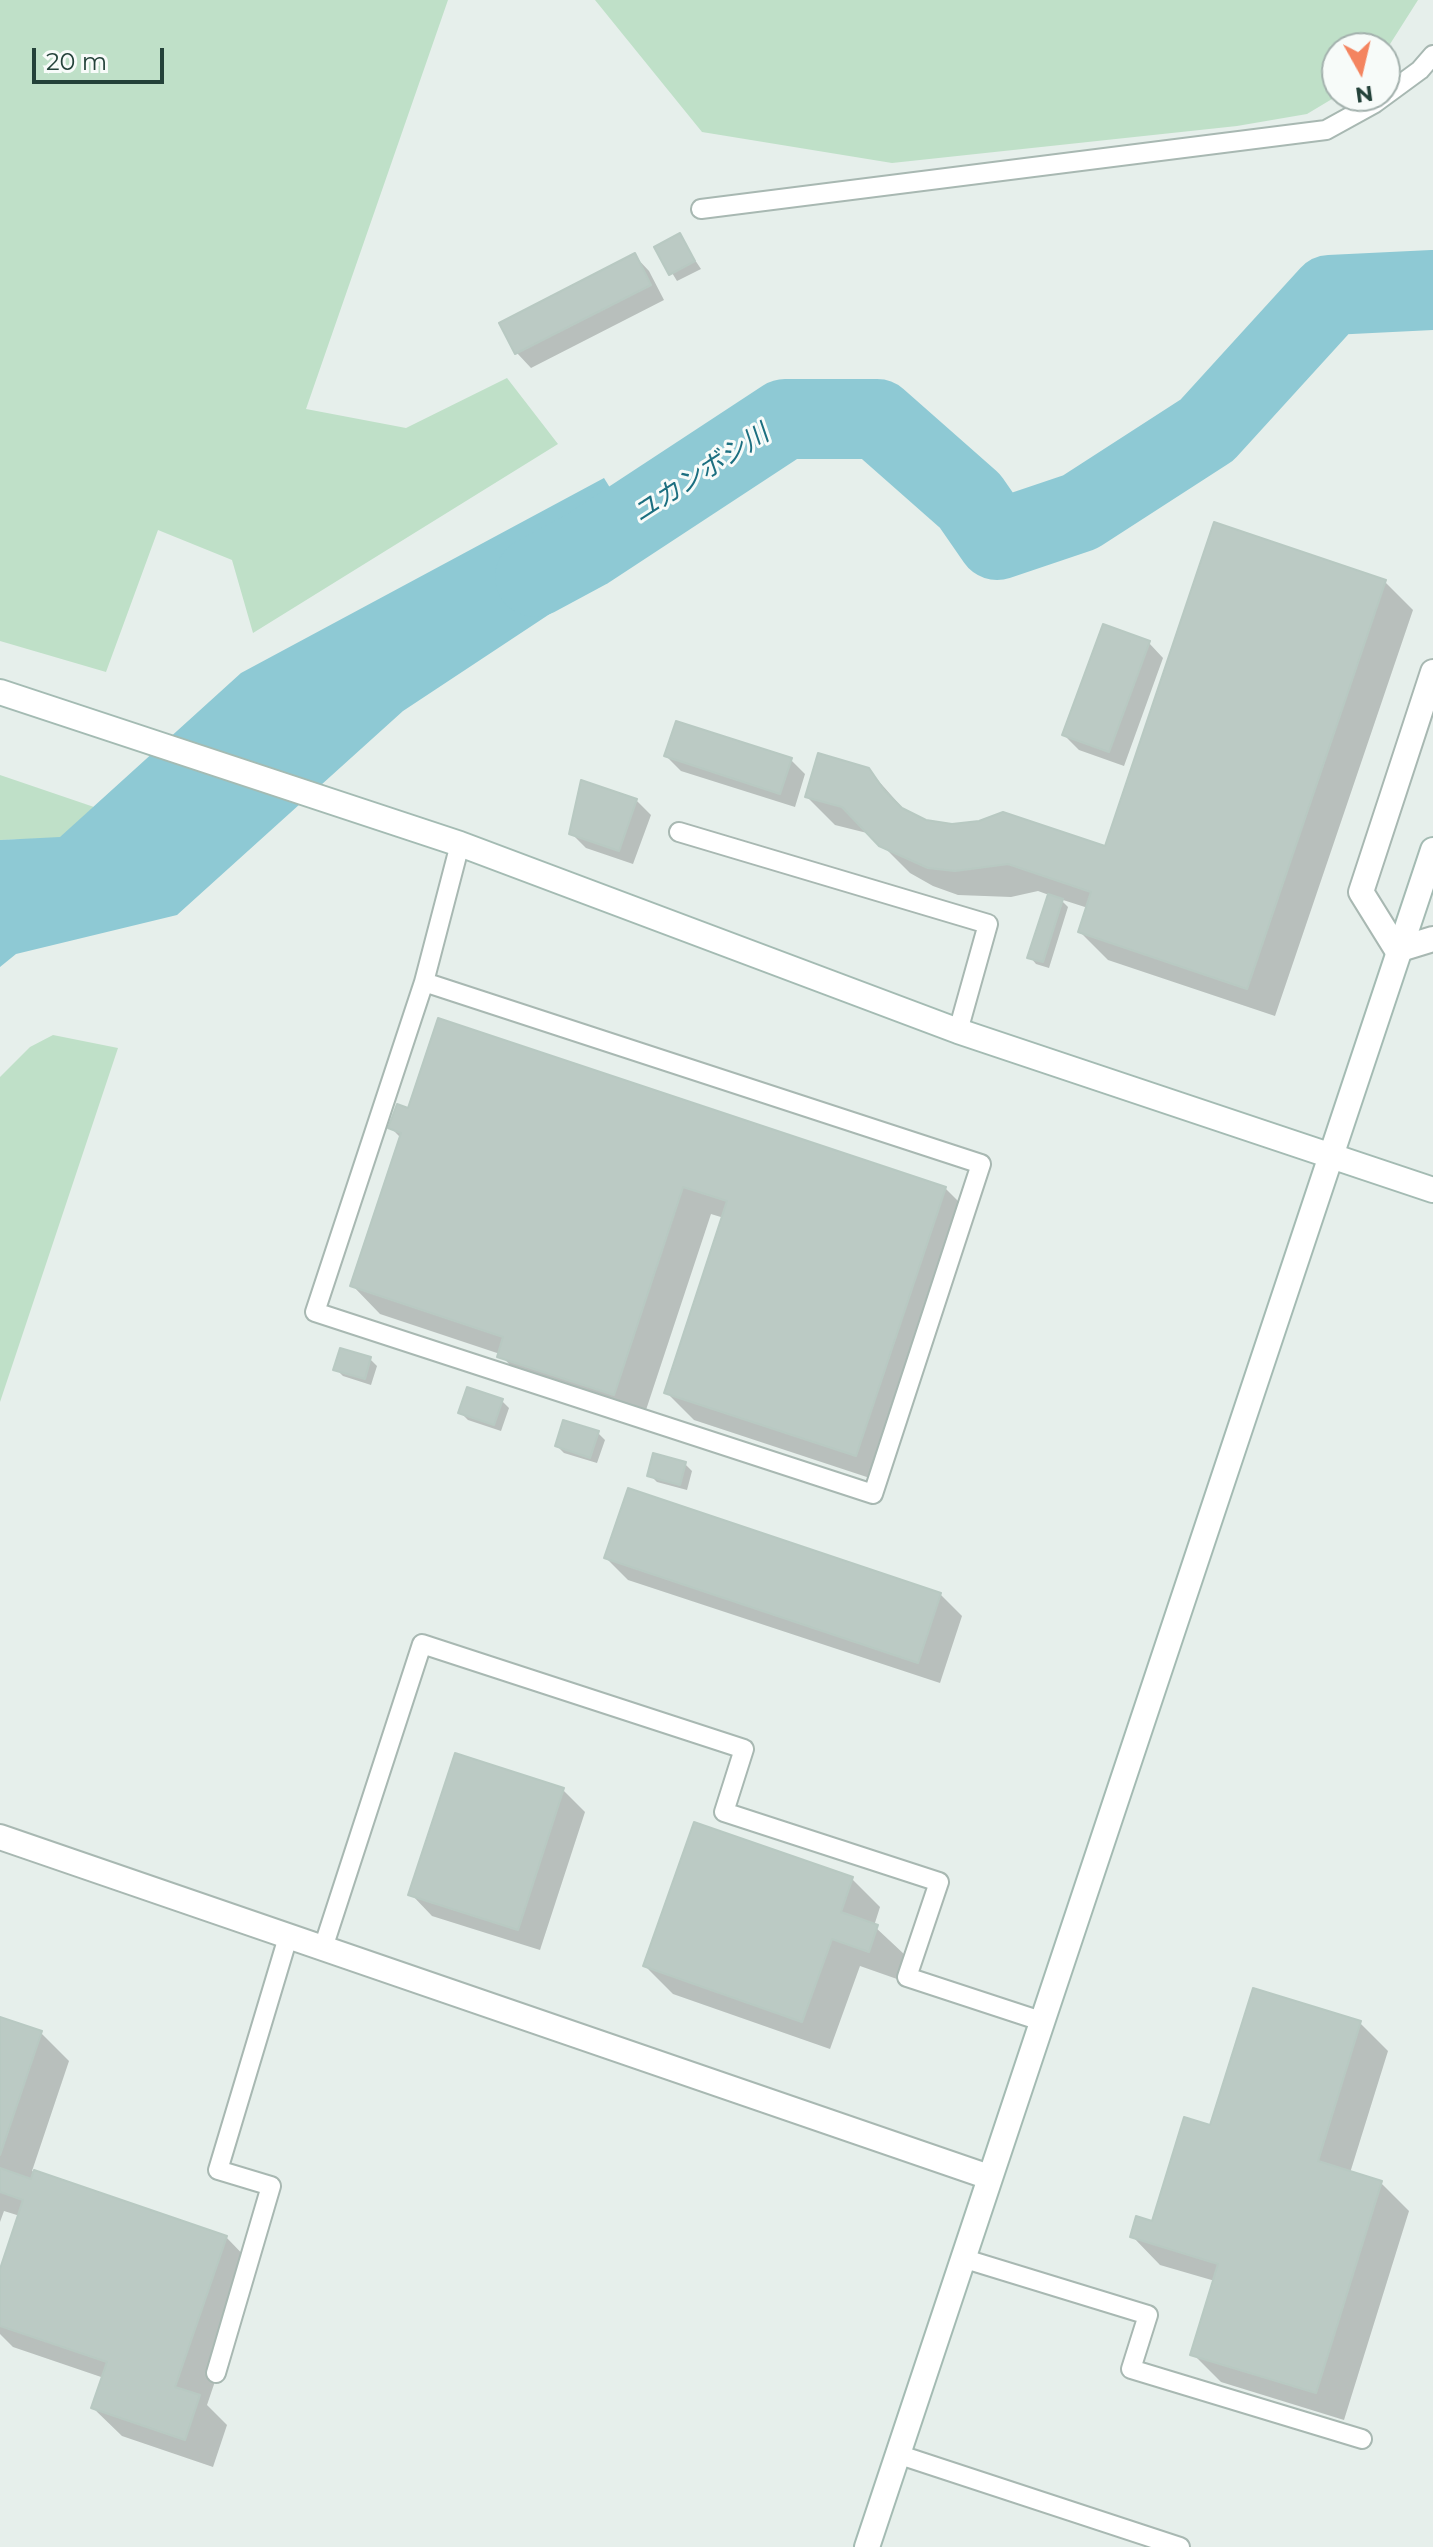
<!DOCTYPE html>
<html>
<head>
<meta charset="utf-8">
<style>
	body { margin:0 }
	#map { position:relative; width:1433px; height:2547px; overflow:hidden; background:#e6efeb; font-family:Montserrat,sans-serif }
	canvas { display:block }
	.north { position:absolute; left:1321px; top:32px; width:80px; height:80px; box-sizing:border-box; background:#f7fbf9; border:2px solid #a3b1ad; border-radius:50%; rotate:172deg; font-size:22px; font-weight:700; line-height:32px; text-align:center; color:#24423a }
	.north::after { content:''; display:block; margin:auto; width:28px; height:36px; background:#f4845f; clip-path:polygon(50% 0,100% 100%,50% 72%,0 100%) }
	.scale { position:absolute; left:32px; top:48px; width:132px; height:36px; box-sizing:border-box; border:4px solid #24423a; border-top:0; padding-left:10px; font-size:24px; line-height:28px; white-space:nowrap; color:#24423a; -webkit-text-stroke:6px #f7fbf9; paint-order:stroke }
</style>
</head>
<body>
<div id="map">
<canvas width="1433" height="2547"></canvas>
<div class="north">N</div>
<div class="scale">20 m</div>
</div>
<script>
const g = document.querySelector('canvas').getContext('2d');
g.lineJoin = 'round';
function paint(path, color) {
  g.fillStyle = color;
  g.fill(path, 'evenodd');
}
function poly(rows) {
  const path = new Path2D();
  for (const r of rows) {
    path.moveTo(r[0], r[1]);
    for (let i = 2; i < r.length; i += 2) path.lineTo(r[i], r[i + 1]);
  }
  return path;
}
function stroke(path, color, width, dash) {
  g.strokeStyle = color;
  g.lineWidth = width;
  g.lineCap = dash ? 'butt' : 'round';
  g.setLineDash(dash || []);
  g.stroke(path);
}
function label(font, color, halo, rows, align = 'center') {
  g.font = font + ' Montserrat,"Noto Sans JP",sans-serif';
  g.lineWidth = 6;
  g.setLineDash([]);
  g.textBaseline = 'middle';
  g.strokeStyle = halo;
  g.fillStyle = color;
  for (const [text, x, y, turn = 0] of rows) {
    g.save();
    g.translate(x, y);
    g.rotate((+turn || 0) * Math.PI / 180);
    g.textAlign = isNaN(turn) ? turn : align;
    if (halo) g.strokeText(text, 0, 0);
    g.fillText(text, 0, 0);
    g.restore();
  }
}
const green = poly([
	[0,0,448,0,306,409,406,428,507,378,558,444,253,633,232,560,158,530,106,672,0,641],
	[595,0,1418,0,1385,52,1385,48,1337,48,1337,96,1307,114,1237,126,892,163,702,132],
	[0,775,94,807,60,838,0,840],
	[53,1035,118,1048,0,1402,0,1077,30,1047]
]);
const water = poly([
	[604,478,648,549,403,711,177,915,16,954,0,967,0,840,60,837,241,673]
]);
const shadow = poly([
	[679,236,701,269,677,281,657,248],
	[635,256,649,271,664,300,531,368,517,353],
	[1385,582,1413,610,1275,1016,1108,960,1080,932,1088,908,1060,899,1068,907,1049,968,1036,964,1030,957,1049,895,1038,891,1011,897,958,895,933,886,910,873,871,834,835,825,807,797,868,769,906,812,926,822,1106,848],
	[1149,643,1163,658,1124,766,1079,750,1064,735],
	[666,756,791,760,805,774,795,807,681,771],
	[636,800,651,815,633,864,586,848,571,833],
	[391,1128,945,1188,973,1216,885,1483,694,1420,666,1392,724,1218,711,1214,642,1422,527,1384,500,1354,380,1314,352,1285,401,1138],
	[370,1359,377,1366,371,1385,343,1376,336,1369],
	[502,1401,509,1408,501,1431,468,1420,461,1413],
	[598,1433,605,1440,597,1463,564,1453,557,1446],
	[685,1464,692,1471,687,1490,657,1482,650,1475],
	[606,1558,940,1594,962,1616,940,1683,628,1580],
	[563,1790,585,1812,540,1950,432,1916,411,1894],
	[852,1879,880,1907,874,1926,905,1955,897,1979,860,1966,830,2049,673,1994,645,1966],
	[0,2019,41,2033,69,2061,32,2171,226,2237,254,2266,207,2405,227,2425,213,2467,122,2436,93,2408,104,2378,13,2347,0,2334,0,2275,20,2216,4,2211,0,2222],
	[1360,2023,1388,2051,1350,2173,1381,2183,1409,2211,1344,2420,1221,2382,1193,2354,1215,2281,1160,2265,1132,2236,1153,2223,1212,2127]
]);
const river = poly([
	[535,577,587,549,785,419,877,419,970,501,997,540,1080,512,1207,430,1330,295,1433,290]
]);
const building = poly([
	[680,233,695,261,669,275,654,247,680,233],
	[635,253,651,285,515,354,499,323,635,253],
	[1214,522,1386,580,1247,989,1078,932,1091,892,1008,864,955,871,928,868,879,846,842,807,805,797,818,753,869,768,884,790,902,808,926,820,952,824,979,821,1003,812,1105,846,1214,522],
	[1103,624,1150,641,1109,752,1062,735,1103,624],
	[676,721,792,758,780,794,664,756,676,721],
	[581,780,637,799,619,851,569,834,581,780],
	[1048,894,1063,899,1043,962,1027,958,1048,894],
	[438,1018,946,1187,856,1456,664,1393,727,1201,683,1187,614,1395,497,1357,503,1337,350,1286,401,1133,388,1128,397,1104,408,1108,438,1018],
	[340,1348,371,1357,365,1379,333,1370,340,1348],
	[467,1387,503,1399,494,1425,458,1413,467,1387],
	[563,1420,599,1431,590,1458,555,1446,563,1420],
	[653,1453,686,1462,680,1485,647,1476,653,1453],
	[628,1488,941,1593,918,1663,604,1558,628,1488],
	[455,1753,564,1788,518,1930,408,1895,455,1753],
	[694,1822,853,1877,841,1912,878,1925,869,1952,832,1939,802,2022,643,1966,694,1822],
	[1253,1988,1361,2021,1318,2161,1382,2181,1316,2393,1190,2355,1218,2264,1130,2237,1136,2216,1152,2221,1184,2117,1210,2125,1253,1988],
	[0,2017,42,2031,0,2155,0,2017],
	[0,2168,31,2179,34,2170,227,2236,175,2387,200,2395,185,2440,91,2408,107,2362,0,2326,0,2269,23,2200,0,2192,0,2168]
]);
const lane = poly([
	[701,209,1326,130,1375,103,1420,70,1433,55],
	[679,832,988,924,958,1031],
	[424,982,981,1164,873,1494,315,1312,424,982,460,844],
	[323,1948,422,1644,744,1749,724,1812,939,1882,907,1977,1041,2021],
	[962,2258,1148,2315,1131,2369,1362,2439],
	[216,2373,271,2186,218,2170,288,1937],
	[897,2454,1180,2547]
]);
const street = poly([
	[1433,672,1361,892,1397,950,1433,939],
	[0,1837,989,2177]
]);
const secondary = poly([
	[0,692,460,844,958,1031,1433,1190],
	[867,2547,1433,850]
]);
const waterNames = [
	["ユカンボシ川",701,474,-33]
];
paint(green, '#bfe0c8');
paint(water, '#8ec9d4');
paint(shadow, '#0003');
stroke(river, '#8ec9d4', 80);
paint(building, '#bbcac4');
stroke(building, '#b8c9c2', 2);
stroke(lane, '#a8b8b2', 22);
stroke(street, '#a8b8b2', 28);
stroke(secondary, '#a4bbb3', 28);
stroke(lane, '#fff', 18);
stroke(street, '#fff', 24);
stroke(secondary, '#fff', 24);
label('italic 26px', '#1c6f80', '#f7fbf9', waterNames);
</script>
</body>
</html>
